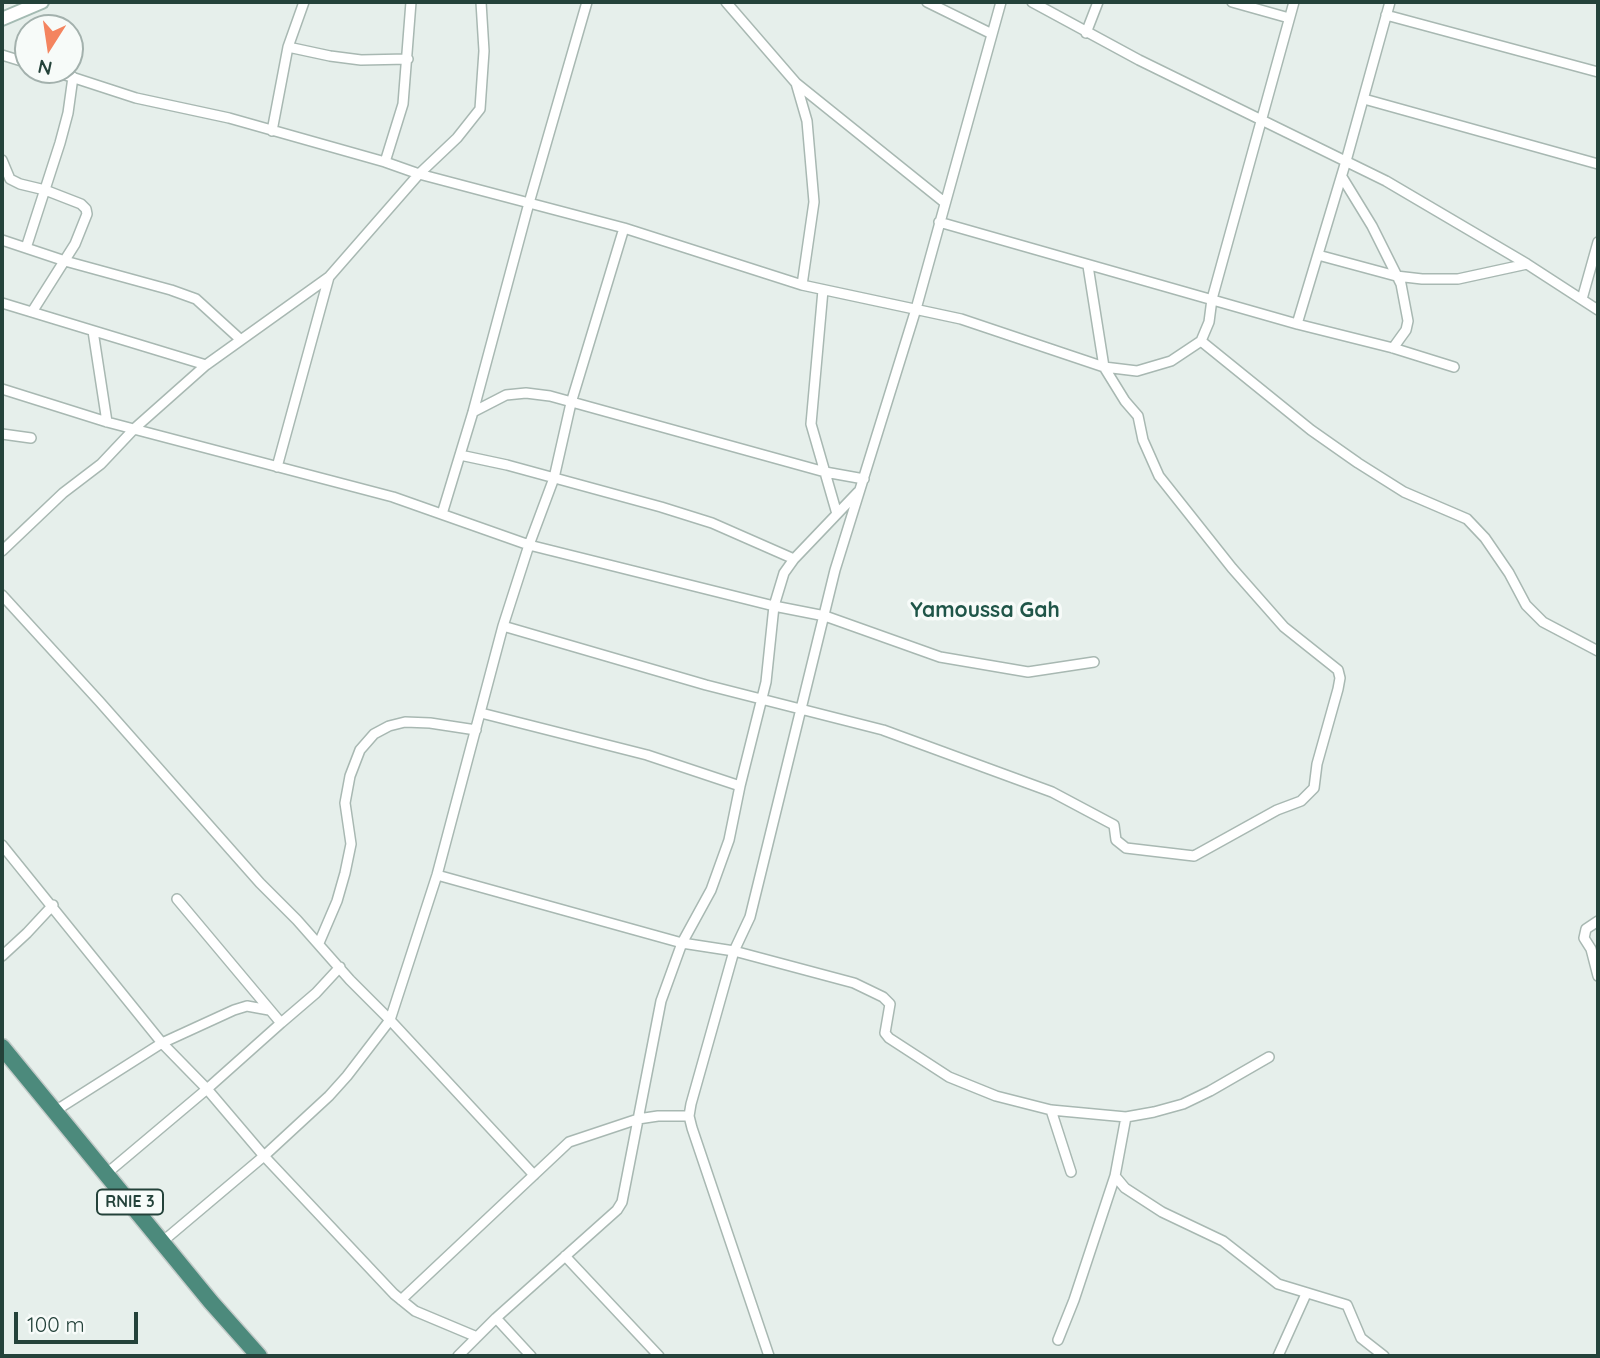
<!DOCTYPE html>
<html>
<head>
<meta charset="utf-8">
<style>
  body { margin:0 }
  #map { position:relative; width:1600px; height:1358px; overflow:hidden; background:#e6efeb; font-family:Quicksand,sans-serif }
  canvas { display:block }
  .frame { position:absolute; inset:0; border:4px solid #24423a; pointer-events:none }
  .north { position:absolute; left:14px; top:14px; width:70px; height:70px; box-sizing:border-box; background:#f7fbf9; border:2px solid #a3b1ad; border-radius:50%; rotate:192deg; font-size:19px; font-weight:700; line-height:28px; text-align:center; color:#24423a }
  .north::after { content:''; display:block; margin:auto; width:24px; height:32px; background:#f4845f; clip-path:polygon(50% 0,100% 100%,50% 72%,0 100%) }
  .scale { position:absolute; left:14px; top:1312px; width:124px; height:32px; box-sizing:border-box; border:4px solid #24423a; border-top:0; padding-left:9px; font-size:21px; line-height:24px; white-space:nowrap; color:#24423a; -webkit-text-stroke:5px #f7fbf9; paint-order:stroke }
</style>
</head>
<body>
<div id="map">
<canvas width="1600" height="1358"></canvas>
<div class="frame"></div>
<div class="north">N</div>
<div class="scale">100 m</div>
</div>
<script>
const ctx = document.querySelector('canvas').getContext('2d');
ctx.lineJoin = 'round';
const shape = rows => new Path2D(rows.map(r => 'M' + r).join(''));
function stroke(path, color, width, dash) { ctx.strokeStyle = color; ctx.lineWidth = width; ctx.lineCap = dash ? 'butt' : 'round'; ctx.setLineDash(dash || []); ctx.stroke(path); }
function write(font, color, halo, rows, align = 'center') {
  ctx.font = font + ' Quicksand,sans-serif'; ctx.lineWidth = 7; ctx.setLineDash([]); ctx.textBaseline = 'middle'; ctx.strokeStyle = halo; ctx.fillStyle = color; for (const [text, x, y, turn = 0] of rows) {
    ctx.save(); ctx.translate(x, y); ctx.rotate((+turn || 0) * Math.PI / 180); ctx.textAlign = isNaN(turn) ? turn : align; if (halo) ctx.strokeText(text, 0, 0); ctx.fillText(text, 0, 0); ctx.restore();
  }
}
const minor = shape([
  [726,2,796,83,944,202],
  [927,2,992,34],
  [1032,2,1139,60,1386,181,1527,264,1598,310],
  [1232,2,1289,18],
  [1386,15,1598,72],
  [1086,33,1098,2],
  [288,47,330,56,361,60,408,59],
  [2,55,28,63],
  [50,70,136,98,229,118,385,162,419,174,624,228,802,285,961,319,1104,367,1137,371,1171,361,1201,341,1209,322,1212,299,1294,2],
  [796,83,807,121,814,202,802,285],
  [1364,99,1598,164],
  [272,131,288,47,304,2],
  [2,160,10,179,20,184,45,190,81,204,86,209,87,214,75,244,32,312],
  [385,162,403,104,411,2],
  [1342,177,1372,226,1401,284,1408,321,1406,330,1393,348],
  [939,222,1297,324,1393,348,1454,367],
  [2,240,65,261,171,290,196,299,241,340],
  [26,248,60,143,68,113,73,77],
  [1318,255,1396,276,1422,279,1458,279,1527,264],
  [823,290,811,424,837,514],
  [1582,299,1598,242],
  [2,303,206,365],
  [1297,324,1346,161,1390,2],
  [93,331,107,422],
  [1201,341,1311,430,1358,463,1404,492,1467,519,1485,538,1509,573,1526,605,1543,622,1598,651],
  [2,389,107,422,393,497,529,545,774,606,825,616,940,657,1028,672,1094,662],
  [473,412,506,395,526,393,550,396,825,472,864,479],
  [2,434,31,438],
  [460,455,507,465,661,507,712,523,794,559],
  [277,467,329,277],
  [442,514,473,412,529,203,587,2],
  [2,551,63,493,101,464,135,428,206,365,329,277,419,174,457,138,480,109,484,51,481,2],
  [2,595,99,701,260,883,297,920,350,980,390,1020,534,1175],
  [503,626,706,685,883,730,1052,792,1114,825,1116,840,1126,848,1194,856,1277,810,1301,801,1314,788,1317,764,1338,689,1340,678,1338,670,1284,627,1232,568,1159,476,1143,440,1138,416,1125,401,1104,367,1088,266],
  [481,713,647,755,740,786],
  [2,845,162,1043,207,1089,264,1156,394,1294,415,1311,477,1337],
  [437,875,682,943,734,951,854,983,883,997,890,1004,885,1033,889,1038,949,1077,996,1096,1051,1110,1126,1117,1154,1112,1183,1104,1210,1091,1269,1057],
  [177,899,281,1023,316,993,340,967],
  [1598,921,1586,929,1584,938,1591,949,1598,976],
  [319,943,337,901,345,873,351,844,345,803,350,776,360,750,374,734,389,726,405,722,430,723,476,730],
  [2,956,27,933,53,905],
  [1051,1110,1071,1172],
  [55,1111,162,1043,234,1010,247,1006,269,1010],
  [106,1174,207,1089,281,1023],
  [1115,1176,1125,1188,1162,1212,1223,1241,1278,1284,1347,1305,1361,1338,1384,1356],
  [162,1242,264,1156,329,1096,347,1076,390,1020,437,875,503,626,529,545,554,478,571,403,624,228],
  [565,1256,659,1356],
  [401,1300,569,1142,638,1119,658,1116,689,1116],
  [496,1318,531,1356],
  [1058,1340,1074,1300,1115,1176,1126,1117],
  [458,1356,496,1318,617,1210,622,1202,661,1001,682,943,711,890,729,840,740,786,766,682,774,606,784,573,794,559,858,492],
  [769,1356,692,1128,689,1116,691,1104,734,951,750,917,835,570,916,309,1001,2],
  [1278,1356,1306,1294]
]);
const secondary = shape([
  [2,19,42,2]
]);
const trunk = shape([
  [2,1047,211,1302,259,1356]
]);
stroke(minor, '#a8b8b2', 12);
stroke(secondary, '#a4bbb3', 16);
stroke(trunk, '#c2cac8', 19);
stroke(minor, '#fff', 9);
stroke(secondary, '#fff', 12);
stroke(trunk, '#4c8a7c', 16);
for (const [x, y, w] of [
  [130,1202,66]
]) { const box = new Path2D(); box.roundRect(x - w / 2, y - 12.5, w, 25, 5); ctx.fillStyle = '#f7fbf9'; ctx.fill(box); stroke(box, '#24423a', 2); }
write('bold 16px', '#24423a', null, [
  ["RNIE 3",130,1202]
]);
write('bold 21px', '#1f5548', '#f7fbf9', [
  ["Yamoussa Gah",985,611]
]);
</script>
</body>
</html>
